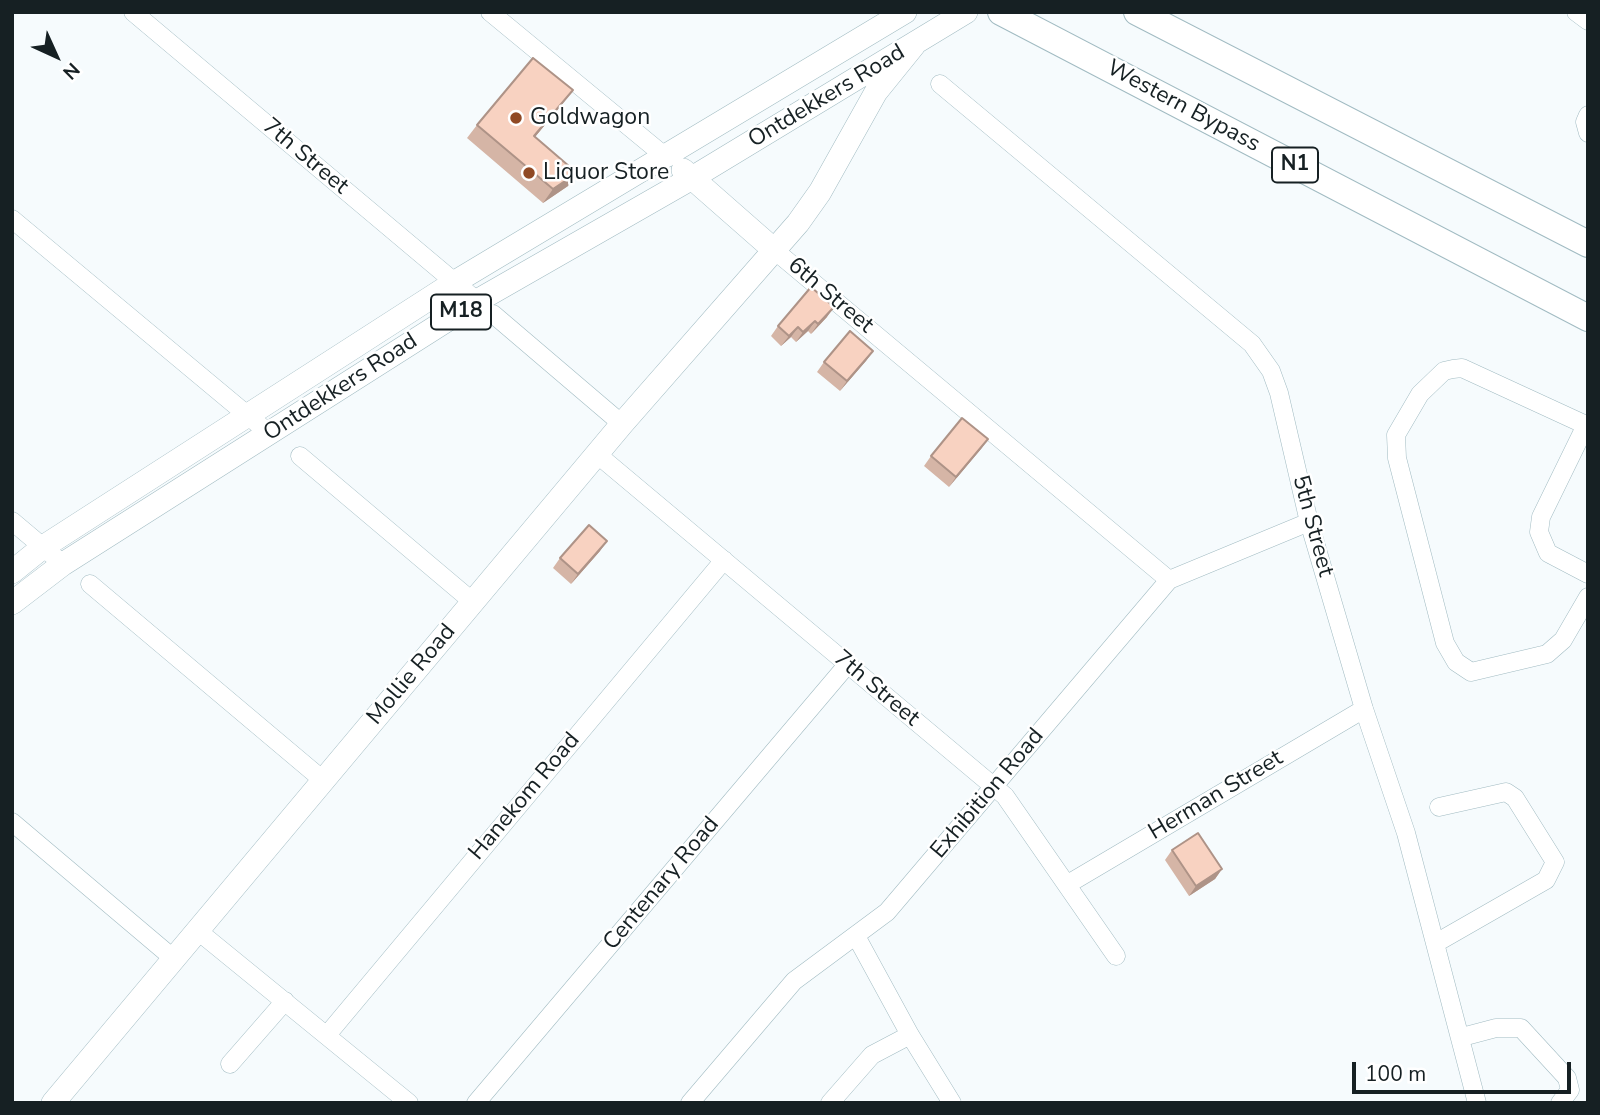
<!DOCTYPE html>
<html>
<head>
<meta charset="utf-8">
<style>
  body { margin:0 }
  #map { position:relative; width:1600px; height:1115px; overflow:hidden; background:#f6fbfd; font-family:"Nunito Sans",sans-serif }
  canvas { display:block }
  .frame { position:absolute; inset:0; border:14px solid #162023; pointer-events:none }
  .north { position:absolute; left:21px; top:21px; width:70px; height:70px; -webkit-text-stroke:5px #fff; paint-order:stroke; rotate:135deg; font-size:19px; font-weight:700; line-height:28px; text-align:center; color:#162023 }
  .north::after { content:''; display:block; margin:auto; width:24px; height:32px; background:#162023; clip-path:polygon(50% 0,100% 100%,50% 72%,0 100%) }
  .scale { position:absolute; left:1352px; top:1062px; width:219px; height:32px; box-sizing:border-box; border:4px solid #162023; border-top:0; padding-left:9px; font-size:21px; line-height:24px; white-space:nowrap; color:#162023; -webkit-text-stroke:5px #fff; paint-order:stroke }
</style>
</head>
<body>
<div id="map">
<canvas width="1600" height="1115"></canvas>
<div class="frame"></div>
<div class="north">N</div>
<div class="scale">100 m</div>
</div>
<script>
const ctx = document.querySelector('canvas').getContext('2d');
ctx.lineJoin = 'round';
const shape = rows => new Path2D(rows.map(r => 'M' + r).join(''));
function stroke(path, color, width, dash) { ctx.strokeStyle = color; ctx.lineWidth = width; ctx.lineCap = dash ? 'butt' : 'round'; ctx.setLineDash(dash || []); ctx.stroke(path); }
function paint(path, color) { ctx.fillStyle = color; ctx.fill(path, 'evenodd'); }
function write(font, color, halo, rows, align = 'center') {
  ctx.font = font + ' "Nunito Sans",sans-serif'; ctx.lineWidth = 5; ctx.setLineDash([]); ctx.textBaseline = 'middle'; ctx.strokeStyle = halo; ctx.fillStyle = color; for (const [text, x, y, turn = 0] of rows) {
    ctx.save(); ctx.translate(x, y); ctx.rotate((+turn || 0) * Math.PI / 180); ctx.textAlign = isNaN(turn) ? turn : align; if (halo) ctx.strokeText(text, 0, 0); ctx.fillText(text, 0, 0); ctx.restore();
  }
}
const minor = shape([
  [133,12,477,301],
  [490,12,667,158],
  [1576,12,1588,21],
  [940,84,1252,344,1271,371,1279,393,1309,522,1364,709,1406,833,1477,1103],
  [1588,115,1585,122,1588,133],
  [12,219,270,434],
  [773,249,1169,580],
  [493,314,622,424],
  [1586,425,1541,517,1539,532,1548,553,1588,574],
  [1588,426,1462,368,1453,369,1444,371,1420,394,1396,435,1397,458,1445,643,1456,662,1471,672,1547,654,1563,640,1588,597],
  [598,455,1005,796,1116,956],
  [300,456,473,602],
  [12,521,63,564],
  [90,584,324,781],
  [12,822,174,959],
  [1068,884,1364,709],
  [198,931,409,1103],
  [856,936,910,1035,952,1103],
  [1436,943,1546,880,1555,862,1515,798,1506,792,1439,807],
  [327,1035,724,560],
  [1462,1037,1496,1028,1521,1028,1567,1078,1570,1090,1560,1103],
  [230,1064,285,1001],
  [476,1103,847,665],
  [690,1103,794,981,887,912,1169,580,1309,522],
  [830,1103,872,1055,910,1035]
]);
const major = shape([
  [683,170,773,249],
  [12,572,43,547,455,282,905,12],
  [12,603,63,564,477,301,692,178,966,12],
  [53,1103,622,424,798,223,820,192,876,92,914,45]
]);
const highway = shape([
  [1001,12,1588,318],
  [1137,12,1588,244]
]);
stroke(minor, '#a1bbc2', 19);
stroke(major, '#a1bbc2', 24);
stroke(highway, '#a1bbc2', 28);
stroke(minor, '#fff', 18);
stroke(major, '#fff', 23);
stroke(highway, '#fff', 26);
paint(shape([
  [563,103,535,137,568,186,543,203,467,138,477,125],
  [827,317,811,334,808,331,796,342,791,337,781,346,771,336,778,326],
  [873,351,840,391,817,372,824,362],
  [988,439,949,487,924,466,931,456],
  [600,551,571,584,553,568,560,558],
  [1172,850,1222,869,1215,879,1189,896,1165,860]
]), '#d5b5a6');
paint(shape([
  [573,90,563,103,525,149,534,136],
  [577,173,568,186,543,203,553,189],
  [834,307,827,317,811,334,818,324],
  [815,321,808,331,796,342,803,332],
  [798,327,791,337,781,346,789,336],
  [873,351,866,361,840,391,847,381],
  [988,439,981,449,949,487,956,477],
  [607,541,600,551,571,584,578,574],
  [1222,869,1215,879,1189,896,1196,886]
]), '#ae9387');
const building = shape([
  [533,58,573,90,534,136,577,173,553,189,477,125,533,58],
  [811,287,834,307,818,324,815,321,803,332,798,327,789,336,778,326,811,287],
  [850,331,873,351,847,381,824,362,850,331],
  [962,418,988,439,956,477,931,456,962,418],
  [589,525,607,541,578,574,560,558,589,525],
  [1198,833,1222,869,1196,886,1172,850,1198,833]
]);
paint(building, '#f8d2c1');
stroke(building, '#ae9387', 2);
for (const [x, y, r, color] of [
  [516,118,7,"#904924"],
  [529,173,7,"#904924"]
]) { const dot = new Path2D(); dot.arc(x, y, r, 0, 2 * Math.PI); ctx.fillStyle = color; ctx.fill(dot); stroke(dot, '#fff', 2.5); }
for (const [x, y, w] of [
  [1295,165,46],
  [461,312,60]
]) { const box = new Path2D(); box.roundRect(x - w / 2, y - 17.5, w, 35, 5); ctx.fillStyle = '#fff'; ctx.fill(box); stroke(box, '#162023', 2); }
write('bold 21px', '#162023', null, [
  ["N1",1295,165],
  ["M18",461,312]
]);
write('23px', '#162023', '#fff', [
  ["Ontdekkers Road",827,97,-31],
  ["Western Bypass",1183,107,28],
  ["7th Street",305,157,40],
  ["6th Street",830,296,40],
  ["Ontdekkers Road",341,388,-33],
  ["5th Street",1312,526,75],
  ["Mollie Road",412,675,-50],
  ["7th Street",876,689,40],
  ["Exhibition Road",988,794,-50],
  ["Herman Street",1216,796,-31],
  ["Hanekom Road",525,797,-50],
  ["Centenary Road",662,884,-50]
]);
write('23px', '#162023', '#fff', [
  ["Goldwagon",530,118],
  ["Liquor Store",543,173]
], 'left');
</script>
</body>
</html>
